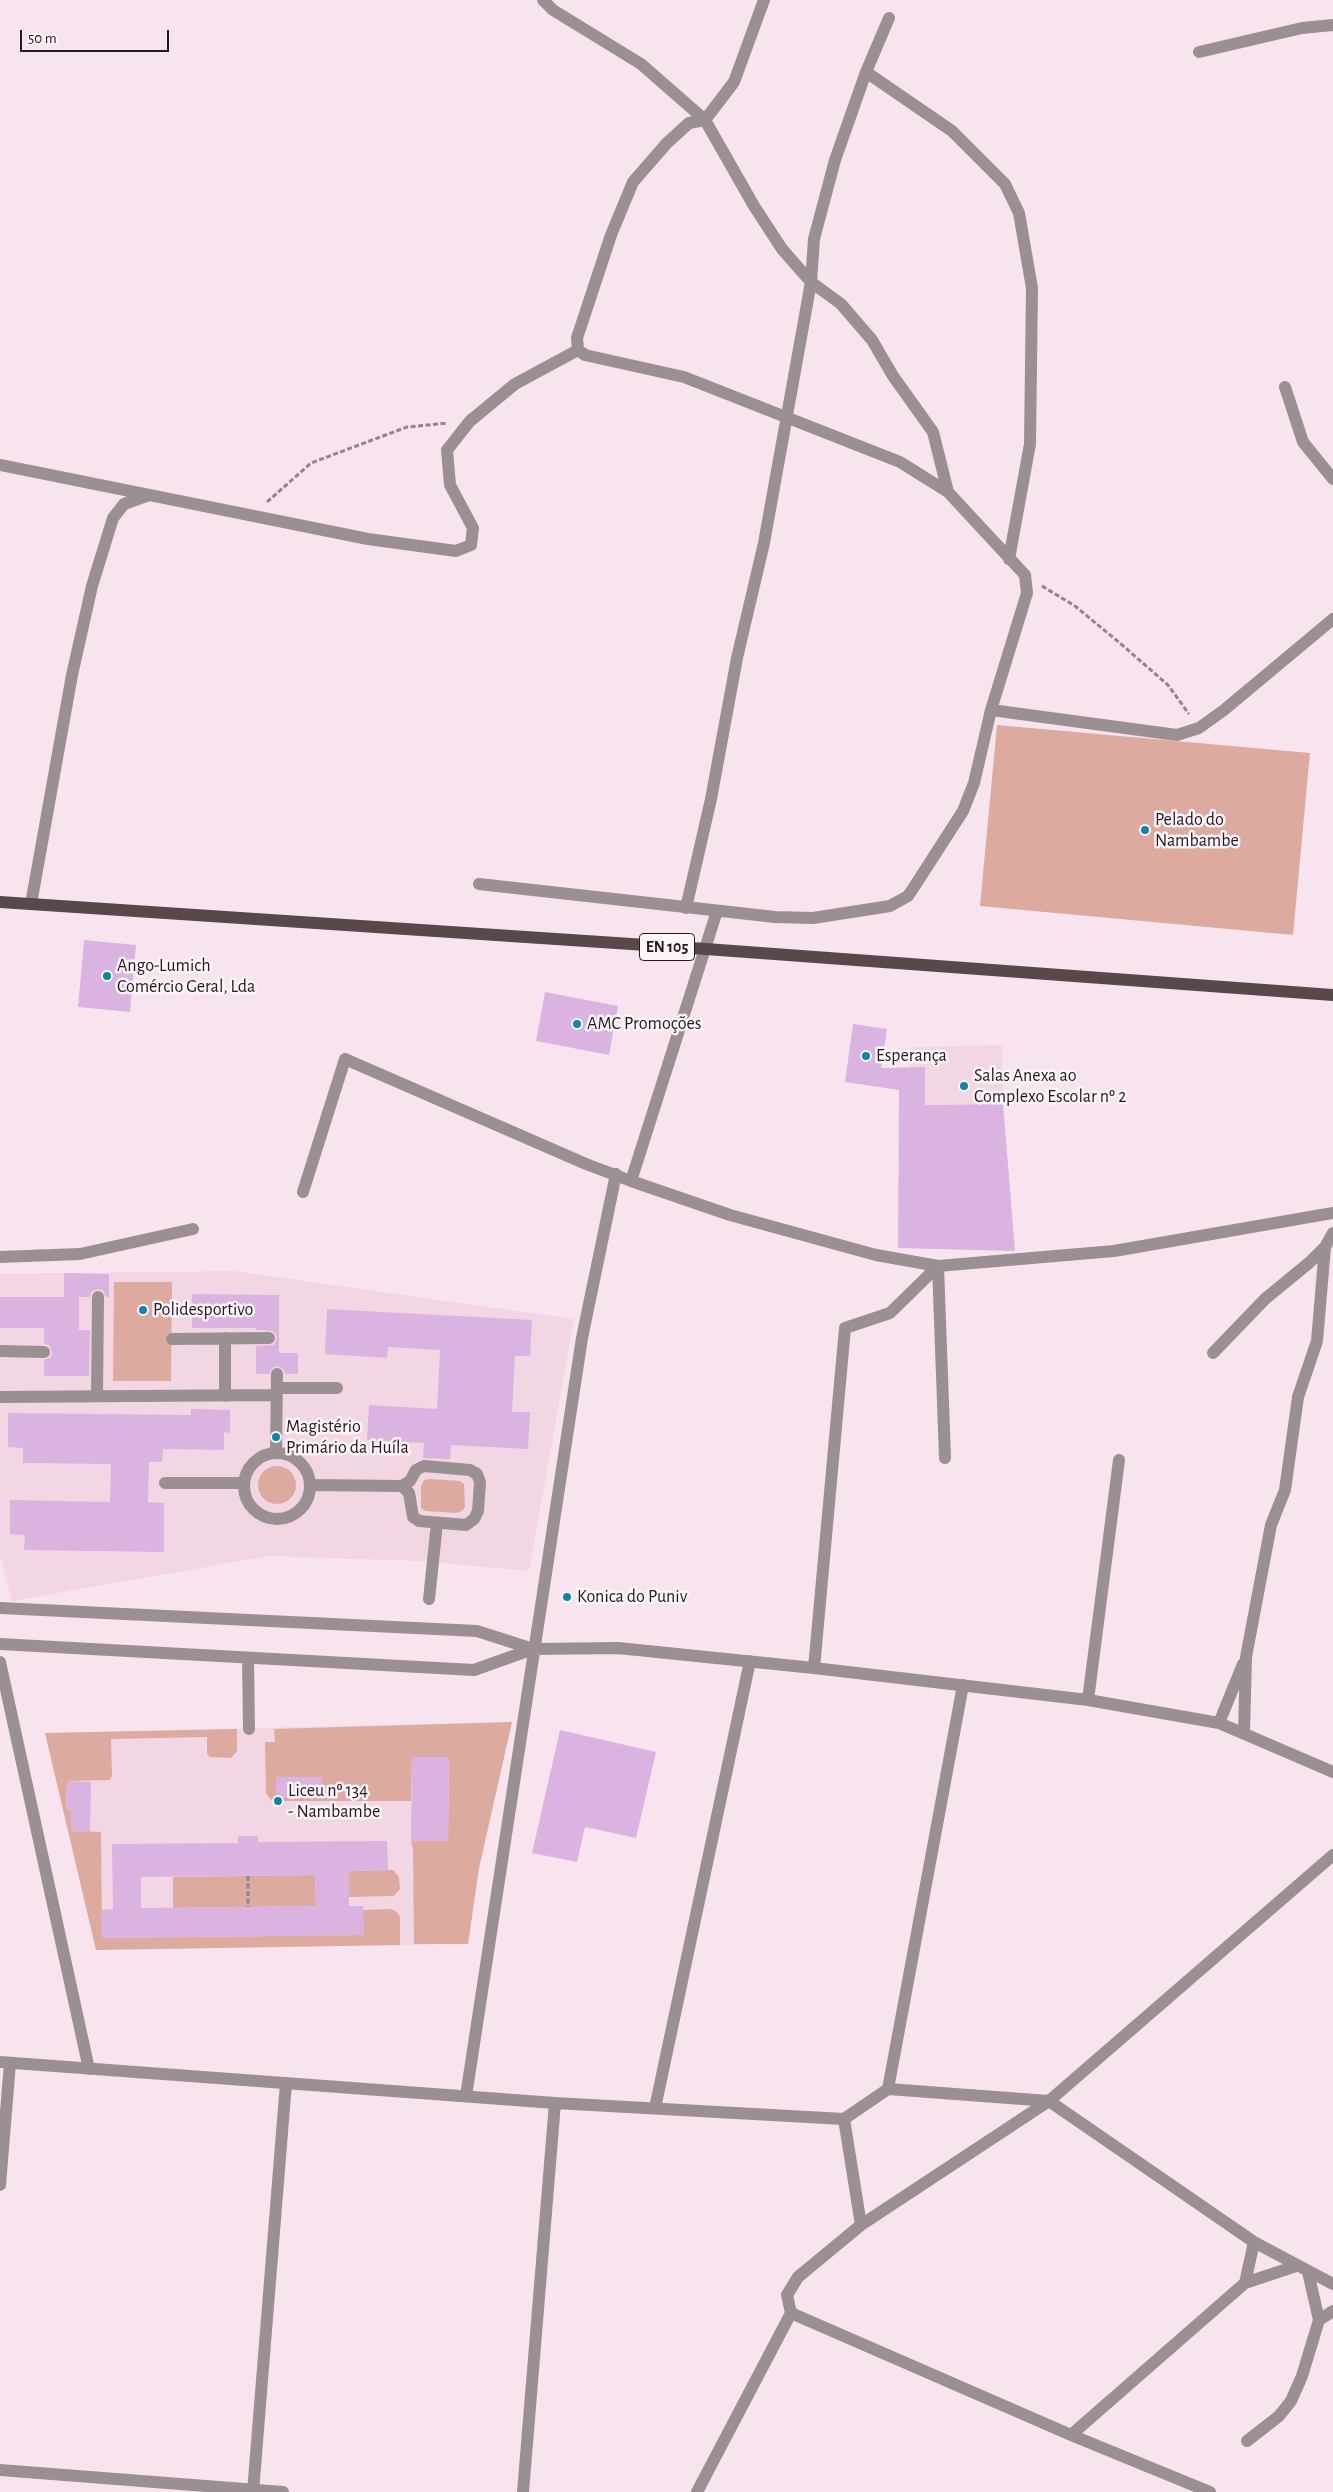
<!DOCTYPE html>
<html>
<head>
<meta charset="utf-8">
<style>
  body { margin:0 }
  #map { position:relative; width:1333px; height:2492px; overflow:hidden; background:#f8e4ee; font-family:"Alegreya Sans",sans-serif }
  canvas { display:block }
  .scale { position:absolute; left:20px; top:30px; width:149px; height:22px; box-sizing:border-box; border:2px solid #211a1e; border-top:0; padding-left:6px; font-size:15px; line-height:18px; white-space:nowrap; color:#211a1e; -webkit-text-stroke:4px #fdf5f9; paint-order:stroke }
</style>
</head>
<body>
<div id="map">
<canvas width="1333" height="2492"></canvas>
<div class="scale">50 m</div>
</div>
<script>
const ctx = document.querySelector('canvas').getContext('2d');
ctx.lineJoin = 'round';
function paint(path, color) { ctx.fillStyle = color; ctx.fill(path, 'evenodd'); }
const shape = rows => new Path2D(rows.map(r => 'M' + r).join(''));
function stroke(path, color, width, dash) { ctx.strokeStyle = color; ctx.lineWidth = width; ctx.lineCap = dash ? 'butt' : 'round'; ctx.setLineDash(dash || []); ctx.stroke(path); }
function write(font, color, halo, rows, align = 'center') {
  ctx.font = font + ' "Alegreya Sans",sans-serif'; ctx.lineWidth = 5; ctx.setLineDash([]); ctx.textBaseline = 'middle'; ctx.strokeStyle = halo; ctx.fillStyle = color; for (const [text, x, y, turn = 0] of rows) {
    ctx.save(); ctx.translate(x, y); ctx.rotate((+turn || 0) * Math.PI / 180); ctx.textAlign = isNaN(turn) ? turn : align; if (halo) ctx.strokeText(text, 0, 0); ctx.fillText(text, 0, 0); ctx.restore();
  }
}
paint(shape([
  [1002,1045,1003,1104,925,1105,925,1068,910,1068,910,1047],
  [234,1271,574,1319,529,1571,420,1561,269,1556,12,1601,0,1555,0,1274],
  [512,1722,479,1868,468,1944,96,1950,45,1733]
]), '#f2d6e4');
paint(shape([
  [997,725,1310,753,1293,935,980,906],
  [114,1282,172,1282,171,1381,113,1381],
  '258 1485a19 19 0 1 1 38 0a19 19 0 1 1-38 0Z',
  [430,1479,460,1481,464,1484,465,1507,462,1511,456,1513,426,1511,421,1508,421,1486,424,1480],
  [512,1722,479,1868,468,1944,414,1944,413,1850,411,1841,448,1841,449,1757,412,1757,411,1801,272,1801,266,1793,265,1742,275,1742,274,1729],
  [237,1729,237,1751,231,1758,210,1757,207,1754,207,1737,111,1739,112,1776,110,1780,67,1781,66,1809,71,1810,71,1831,101,1832,102,1938,363,1935,363,1910,390,1909,397,1912,400,1917,400,1945,96,1950,45,1733],
  [393,1870,399,1877,400,1889,394,1896,349,1897,349,1871],
  [315,1875,316,1906,173,1908,173,1877]
]), '#ddaa9f');
paint(shape([
  [84,940,136,945,130,1012,78,1007],
  [545,992,618,1006,609,1055,536,1041],
  [853,1024,887,1029,881,1068,925,1067,925,1105,1003,1104,1015,1251,898,1248,899,1090,845,1082],
  [64,1273,109,1274,109,1297,106,1297,103,1290,98,1289,91,1292,90,1297,79,1297,79,1330,90,1330,89,1376,44,1376,44,1360,51,1357,52,1352,49,1345,44,1344,44,1328,0,1328,0,1297,64,1297],
  [192,1294,279,1295,279,1353,298,1353,298,1374,285,1374,284,1370,278,1366,273,1367,269,1374,256,1374,256,1346,274,1345,277,1337,273,1331,256,1330,256,1328,192,1328],
  [327,1309,532,1320,530,1356,515,1356,512,1412,530,1412,528,1449,451,1445,450,1459,423,1458,424,1443,367,1440,369,1405,437,1409,440,1350,388,1347,387,1358,325,1354],
  [191,1409,230,1410,230,1433,224,1432,224,1450,163,1449,162,1462,149,1462,148,1502,164,1503,164,1552,24,1550,25,1535,10,1534,10,1500,110,1502,111,1464,23,1463,23,1448,8,1447,8,1413,191,1415],
  [560,1730,656,1752,636,1838,585,1827,577,1862,532,1853],
  [412,1757,449,1757,448,1841,411,1841],
  [276,1777,322,1777,322,1798,276,1798],
  [67,1781,91,1782,90,1832,71,1831,71,1810,66,1809],
  [238,1836,258,1836,258,1842,387,1841,388,1870,349,1871,349,1906,363,1906,364,1935,102,1938,101,1910,113,1909,112,1844,238,1843],
  [315,1875,316,1906,141,1908,141,1877]
]), '#dbb3e1');
stroke(shape([
  [267,502,311,463,407,427,447,423],
  [1042,586,1075,606,1121,644,1168,685,1189,714],
  [248,1876,248,1907]
]), '#92848b', 3, [5, 2.5]);
stroke(shape([
  [543,0,553,10,641,64,705,120,754,206,782,249,811,282,841,304,872,340,893,376,933,432,948,492],
  [1199,52,1302,28,1333,25],
  [866,72,952,131,1005,184,1019,213,1032,288,1030,444,1009,559],
  [1285,387,1303,442,1333,479],
  [0,465,368,539,456,551,471,545,473,528,450,485,447,450,470,421,515,384,578,350],
  [991,710,1177,735,1199,728,1224,710,1333,619],
  [479,884,775,917,813,918,890,906,908,896,916,884,963,811,974,783,991,710,1027,593,1025,575,948,492,900,462,684,377,585,355,578,350,577,338,611,235,633,182,667,143,689,123,705,120,734,82,764,0],
  [31,904,72,675,92,586,113,518,124,504,149,495],
  [686,908,711,799,737,658,764,543,811,282,814,239,835,160,866,72,889,18],
  [631,1181,717,911],
  [303,1192,345,1059,586,1164,631,1181,730,1215,876,1255,938,1266,1114,1251,1333,1213],
  [0,1257,80,1254,193,1229],
  [938,1266,945,1458],
  [172,1339,269,1338],
  [0,1351,44,1352],
  [1213,1353,1265,1299,1310,1262,1325,1247,1333,1233],
  [277,1388,337,1388],
  [97,1396,98,1297],
  [225,1396,225,1338],
  [0,1397,276,1395],
  [276,1452,277,1374],
  '244 1486a33 33 0 1 1 66 0a33 33 0 1 1-66 0Z',
  [165,1483,243,1483],
  [310,1485,402,1486,410,1481,416,1470,424,1466,470,1470,477,1474,480,1482,478,1511,474,1519,466,1525,419,1521,413,1517,409,1493,402,1486],
  [429,1599,437,1523],
  [0,1608,477,1631,533,1649,618,1648,814,1668,1088,1700,1219,1723,1333,1772],
  [0,1644,474,1670,533,1649],
  [248,1659,249,1729],
  [0,1662,89,2069],
  [814,1668,845,1328,890,1313,938,1266],
  [1088,1700,1119,1460],
  [1219,1723,1243,1664],
  [1244,1733,1246,1657,1271,1525,1285,1490,1298,1397,1317,1341,1325,1247],
  [0,2062,555,2103,844,2119],
  [888,2089,963,1685],
  [466,2096,582,1338,616,1174],
  [655,2108,750,1661],
  [0,2185,10,2063],
  [861,2225,844,2119,888,2089,1049,2101,1254,2242,1333,2284],
  [1245,2283,1254,2242],
  [1319,2320,1333,2311],
  [1071,2435,1245,2283,1296,2266],
  [1247,2441,1279,2416,1291,2401,1302,2376,1319,2320,1308,2272],
  [0,2470,283,2492],
  [253,2492,286,2083],
  [523,2492,555,2103],
  [697,2492,791,2313],
  [1210,2492,1071,2435,791,2313,787,2295,798,2277,861,2225,1049,2101,1333,1855]
]), '#9a9091', 12);
stroke(shape([
  [0,902,706,949,1333,995]
]), '#58484a', 12);
for (const [x, y, r, color] of [
  [1145,830,5,"#0b85a9"],
  [107,976,5,"#0b85a9"],
  [577,1024,5,"#0b85a9"],
  [866,1056,5,"#0b85a9"],
  [964,1086,5,"#0b85a9"],
  [143,1310,5,"#0b85a9"],
  [276,1437,5,"#0b85a9"],
  [567,1597,5,"#0b85a9"],
  [278,1801,5,"#0b85a9"]
]) { const dot = new Path2D(); dot.arc(x, y, r, 0, 2 * Math.PI); ctx.fillStyle = color; ctx.fill(dot); stroke(dot, '#fdf5f9', 2); }
for (const [x, y, w] of [
  [667,947,55]
]) { const box = new Path2D(); box.roundRect(x - w / 2, y - 13.5, w, 27, 4); ctx.fillStyle = '#fdf5f9'; ctx.fill(box); stroke(box, '#211a1e', 1); }
write('bold 16px', '#211a1e', null, [
  ["EN 105",667,947]
]);
write('18px', '#211a1e', '#fdf5f9', [
  ["Pelado do",1155,820],
  ["Nambambe",1155,841],
  ["Ango-Lumich",117,966],
  ["Comércio Geral, Lda",117,987],
  ["AMC Promoções",587,1024],
  ["Esperança",876,1056],
  ["Salas Anexa ao",974,1076],
  ["Complexo Escolar nº 2",974,1097],
  ["Polidesportivo",153,1310],
  ["Magistério",286,1427],
  ["Primário da Huíla",286,1448],
  ["Konica do Puniv",577,1597],
  ["Liceu nº 134",288,1791],
  ["- Nambambe",288,1812]
], 'left');
</script>
</body>
</html>
